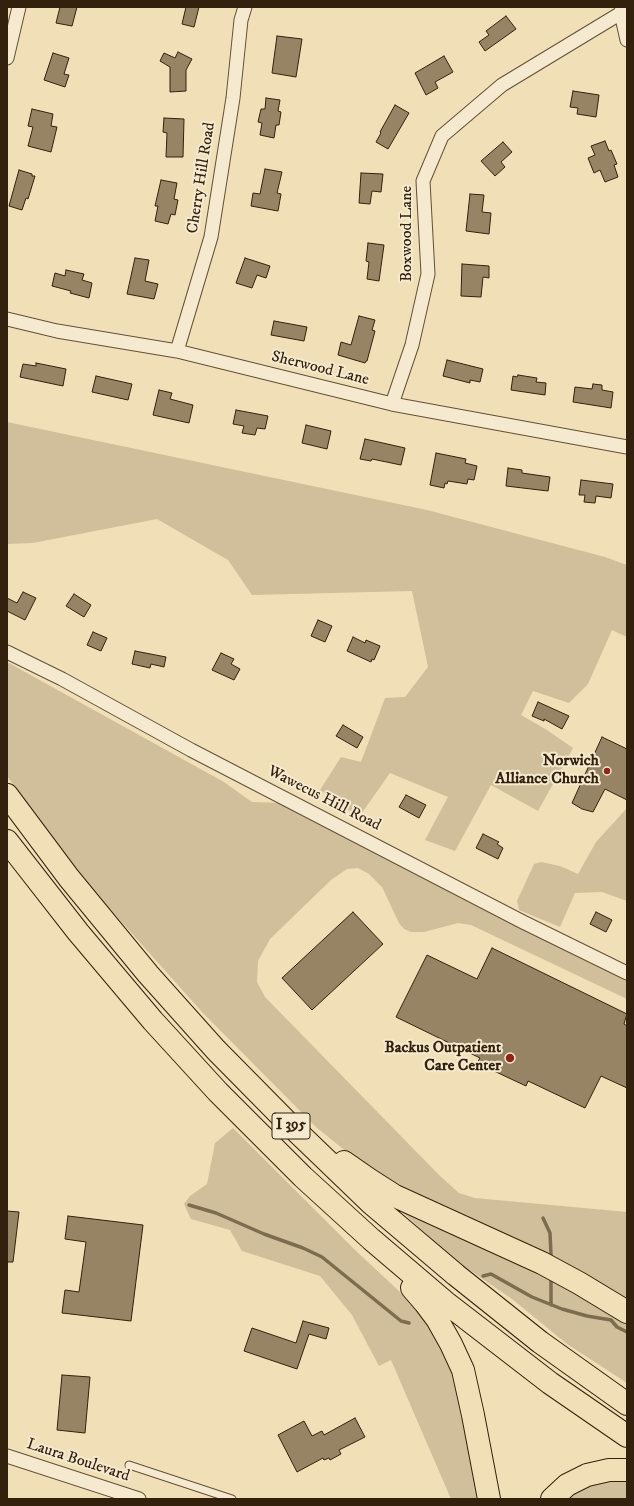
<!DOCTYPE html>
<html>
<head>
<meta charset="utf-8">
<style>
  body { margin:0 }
  #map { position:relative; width:634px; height:1506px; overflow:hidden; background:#f0dfb7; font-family:"IM FELL DW Pica",serif }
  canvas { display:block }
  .frame { position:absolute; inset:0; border:8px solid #34210d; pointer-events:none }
</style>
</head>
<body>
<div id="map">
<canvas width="634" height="1506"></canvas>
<div class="frame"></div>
</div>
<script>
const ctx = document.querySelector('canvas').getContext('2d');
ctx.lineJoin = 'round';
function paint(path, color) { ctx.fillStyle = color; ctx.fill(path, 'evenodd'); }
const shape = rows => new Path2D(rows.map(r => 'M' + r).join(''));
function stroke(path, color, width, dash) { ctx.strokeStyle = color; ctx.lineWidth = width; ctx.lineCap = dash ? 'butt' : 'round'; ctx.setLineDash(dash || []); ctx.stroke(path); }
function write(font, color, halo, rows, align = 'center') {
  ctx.font = font + ' "IM FELL DW Pica",serif'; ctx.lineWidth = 4; ctx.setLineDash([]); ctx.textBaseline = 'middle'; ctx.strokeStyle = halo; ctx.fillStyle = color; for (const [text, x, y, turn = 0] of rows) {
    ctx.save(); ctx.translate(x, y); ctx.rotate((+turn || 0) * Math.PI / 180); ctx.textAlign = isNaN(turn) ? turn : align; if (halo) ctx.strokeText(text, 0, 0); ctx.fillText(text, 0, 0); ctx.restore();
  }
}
paint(shape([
  [7,422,427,510,605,557,627,565,627,637,612,630,588,684,569,703,533,691,521,715,547,730,573,748,538,811,491,785,455,851,425,840,448,797,390,773,359,817,320,790,341,757,361,762,385,698,405,697,428,667,412,591,252,595,228,560,157,519,33,543,7,544],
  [7,662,224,782,252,802,284,803,627,974,627,999,471,925,458,923,424,932,411,932,404,929,399,923,382,887,369,874,358,868,347,869,331,880,270,939,258,961,257,982,265,997,439,1175,459,1193,475,1198,627,1212,627,1302,563,1263,522,1242,427,1201,353,1157,316,1127,202,1012,85,881,7,776],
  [627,808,627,901,602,892,575,893,560,927,519,910,517,901,534,864,541,862,560,866,578,874,596,842],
  [233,1128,355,1250,430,1320,449,1356,469,1441,477,1499,451,1499,391,1360,379,1366,352,1315,320,1276,242,1251,230,1230,191,1219,184,1204,190,1196,207,1184,215,1143],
  [390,1201,465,1235,627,1320,627,1383,567,1344,512,1299,455,1260],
  [627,1478,627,1499,562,1499,585,1483]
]), '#d0bf9a');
stroke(shape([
  [189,1205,216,1213,264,1234,303,1248,322,1257,401,1321,409,1323],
  [543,1218,550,1233,551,1255],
  [483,1276,491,1274,532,1297,562,1309,587,1316,611,1320,617,1327,627,1332],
  [551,1280,551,1305]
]), '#7e6c50', 3.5);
const building = shape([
  [60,7,77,7,72,26,56,23,60,7],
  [186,7,199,7,194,27,182,24,186,7],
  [506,16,516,29,485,51,479,42,489,35,486,31,506,16],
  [277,36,302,39,296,77,272,73,277,36],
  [178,52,192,59,186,70,186,91,170,92,170,67,160,61,164,53,175,58,178,52],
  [53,53,69,58,64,74,69,75,65,87,44,80,53,53],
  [444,56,453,72,435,82,438,88,426,95,415,73,444,56],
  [573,91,599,95,596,117,577,114,578,108,570,107,573,91],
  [266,98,280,100,278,111,281,112,279,125,276,125,274,138,260,135,262,123,258,122,261,109,265,109,266,98],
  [395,105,409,113,388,149,376,142,381,133,380,132,395,105],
  [32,109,53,114,51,126,57,127,51,152,28,146,33,127,28,126,32,109],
  [164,118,184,119,183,157,166,157,167,133,163,132,164,118],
  [605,141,609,151,611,150,617,164,614,165,618,177,605,182,600,170,594,173,588,158,595,155,591,146,605,141],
  [503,142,512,152,501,162,505,167,495,176,481,161,503,142],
  [265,169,282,172,277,193,281,194,278,211,251,206,253,193,260,194,265,169],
  [19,170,32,174,32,176,35,176,28,199,26,198,22,210,9,206,19,170],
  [361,173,383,174,381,192,372,191,370,204,359,203,361,173],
  [161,180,177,183,174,199,178,200,175,215,171,214,168,224,155,221,158,206,155,206,161,180],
  [470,194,484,195,482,212,491,213,489,234,466,231,470,194],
  [368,243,384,245,379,281,367,279,369,262,366,261,368,243],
  [135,258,149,260,145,281,158,284,154,299,127,294,135,258],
  [245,258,270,266,266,278,257,275,252,288,236,283,245,258],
  [462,264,489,266,489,278,483,277,481,297,461,296,462,264],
  [66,270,84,274,82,280,92,283,89,298,70,293,71,291,52,286,55,273,65,276,66,270],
  [359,316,375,320,372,330,375,331,367,361,366,361,365,363,338,355,341,342,351,345,359,316],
  [274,321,307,327,304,341,271,335,274,321],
  [447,360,483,369,480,382,470,380,470,383,443,376,447,360],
  [36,363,66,369,63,386,20,377,23,364,36,366,36,363],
  [518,375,537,378,536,382,546,383,545,395,511,390,513,376,517,377,518,375],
  [96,376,132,384,128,400,92,392,96,376],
  [593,384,602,385,602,390,613,392,611,408,573,402,575,387,592,389,593,384],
  [159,390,172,393,170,399,193,405,189,423,153,415,159,390],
  [236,410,268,416,265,429,257,428,255,435,242,433,244,426,233,424,236,410],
  [306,425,331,431,327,449,302,443,306,425],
  [365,439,405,448,401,465,372,459,371,461,360,459,365,439],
  [436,453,466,459,465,463,477,466,474,480,468,479,467,484,448,481,447,484,445,483,444,488,430,485,436,453],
  [508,468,522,470,522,473,550,477,548,491,506,486,508,468],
  [581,480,613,484,611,498,596,496,595,503,584,502,585,495,579,495,581,480],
  [23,592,36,598,25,620,7,611,7,598,17,603,23,592],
  [74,594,91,605,84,617,66,606,74,594],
  [318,620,332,626,325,642,311,636,318,620],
  [93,632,107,638,101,651,87,645,93,632],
  [353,637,365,643,366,640,380,646,374,660,372,659,371,662,347,651,353,637],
  [135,651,166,657,164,667,151,664,150,668,132,664,135,651],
  [221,653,234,659,231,664,240,669,234,680,212,670,221,653],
  [538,702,569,716,562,729,544,719,544,721,532,716,538,702],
  [343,725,363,737,357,748,336,736,343,725],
  [602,737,627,749,627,800,605,789,593,812,582,809,572,803,602,737],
  [406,795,426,805,419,818,399,807,406,795],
  [483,834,499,842,497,844,503,848,498,859,476,848,483,834],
  [353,912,383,944,312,1010,282,978,353,912],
  [596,912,612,920,606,932,590,924,596,912],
  [492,948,627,1014,624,1024,627,1026,627,1088,601,1076,585,1108,528,1081,526,1086,477,1063,480,1058,396,1017,427,955,477,979,492,948],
  [7,1211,19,1212,13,1262,7,1262,7,1211],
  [68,1216,143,1225,131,1321,62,1313,65,1290,79,1292,86,1242,65,1239,68,1216],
  [303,1321,329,1328,326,1339,309,1334,297,1369,244,1351,252,1328,296,1343,303,1321],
  [62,1375,90,1377,85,1433,57,1430,62,1375],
  [355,1418,365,1437,339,1450,341,1454,330,1460,329,1458,324,1460,323,1458,297,1472,278,1435,304,1421,312,1436,322,1431,324,1435,355,1418]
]);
paint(building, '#968465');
stroke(building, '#34210d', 1);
const lane = shape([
  [129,1465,232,1499]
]);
const street = shape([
  [622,7,621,13,627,40],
  [7,58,19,7],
  [7,319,57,331,177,351,392,404,627,447],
  [177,351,211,237,233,98,241,20,245,7],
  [392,404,412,345,428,274,423,181,442,136,502,85,621,13],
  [7,652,62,679,191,750,523,922,627,973],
  [7,1456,139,1499]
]);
const highway = shape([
  [7,795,69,878,148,974,216,1050,292,1127,371,1203,456,1275,540,1342,627,1404],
  [7,841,78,932,153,1021,218,1092,303,1177,371,1239,445,1302,550,1383,627,1436],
  [344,1162,370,1180,395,1196,542,1263,579,1283,627,1312],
  [412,1288,425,1303,437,1319,451,1344,463,1370,473,1415,489,1499],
  [552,1499,567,1485,587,1475,609,1470,627,1470]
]);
stroke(lane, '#635038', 9);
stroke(street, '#635038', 15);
stroke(highway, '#34210d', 24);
stroke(lane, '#f5ead0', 7);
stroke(street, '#f5ead0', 13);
stroke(highway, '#f0dfb7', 22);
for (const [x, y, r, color] of [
  [607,771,4,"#8f2418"],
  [510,1058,5,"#8f2418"]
]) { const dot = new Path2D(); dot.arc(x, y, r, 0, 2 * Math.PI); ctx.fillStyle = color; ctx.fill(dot); stroke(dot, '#f5ead0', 1.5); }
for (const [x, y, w] of [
  [291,1126,38]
]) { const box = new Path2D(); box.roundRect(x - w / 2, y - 13, w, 26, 3); ctx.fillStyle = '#f5ead0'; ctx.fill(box); stroke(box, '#34210d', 1); }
write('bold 15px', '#34210d', null, [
  ["I 395",291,1126]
]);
write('16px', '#34210d', '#f5ead0', [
  ["Cherry Hill Road",202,178,-81],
  ["Boxwood Lane",408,234,-90],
  ["Sherwood Lane",320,369,14],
  ["Wawecus Hill Road",324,799,27],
  ["Laura Boulevard",78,1461,18]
]);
write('bold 16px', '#34210d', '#f5ead0', [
  ["Norwich",599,762],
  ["Alliance Church",599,780],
  ["Backus Outpatient",501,1049],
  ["Care Center",501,1067]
], 'right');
</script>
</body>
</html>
